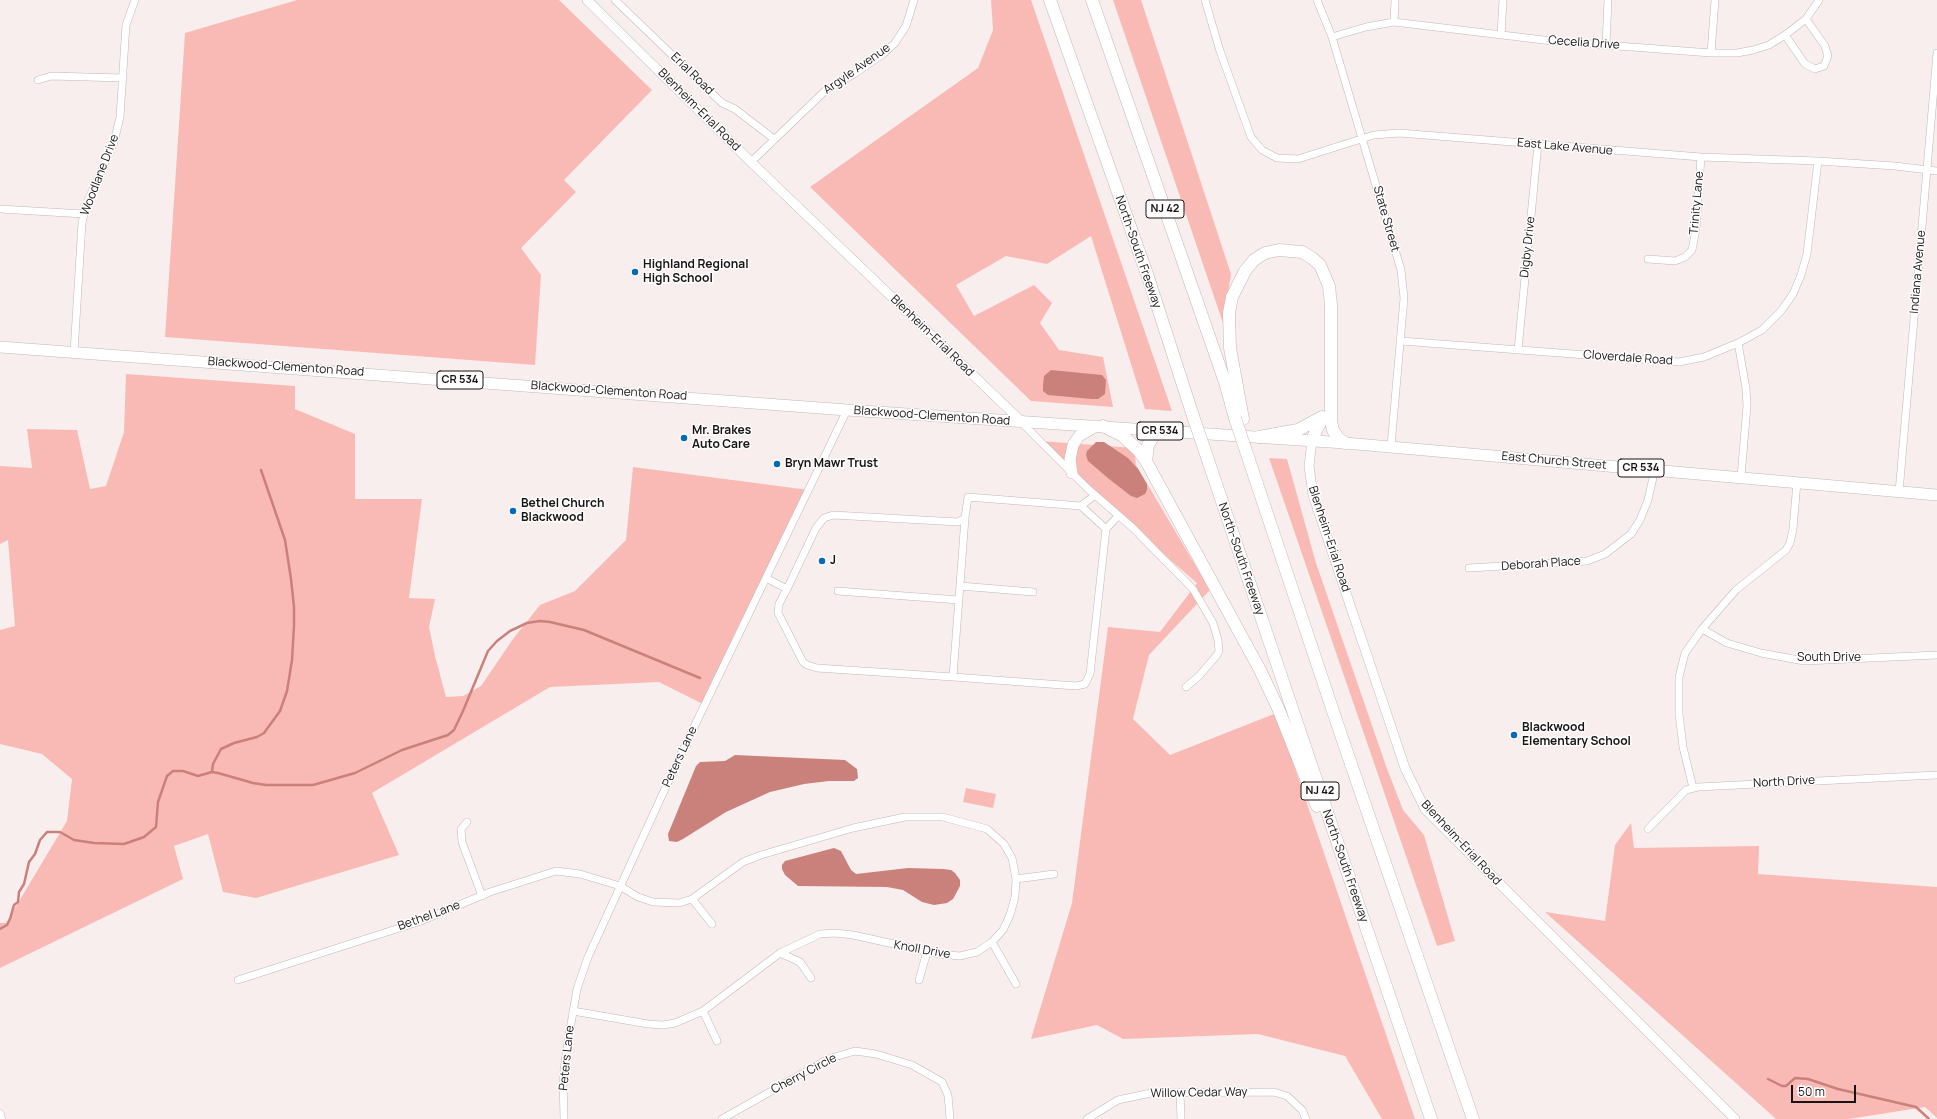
<!DOCTYPE html>
<html>
<head>
<meta charset="utf-8">
<style>
  body { margin:0 }
  #map { position:relative; width:1937px; height:1119px; overflow:hidden; background:#f8eeed; font-family:Manrope,sans-serif }
  canvas { display:block }
  .scale { position:absolute; left:1791px; top:1085px; width:65px; height:18px; box-sizing:border-box; border:2px solid #171414; border-top:0; padding-left:5px; font-size:12px; line-height:14px; white-space:nowrap; color:#171414; -webkit-text-stroke:3px #fffdfd; paint-order:stroke }
</style>
</head>
<body>
<div id="map">
<canvas width="1937" height="1119"></canvas>
<div class="scale">50 m</div>
</div>
<script>
const ctx = document.querySelector('canvas').getContext('2d');
ctx.lineJoin = 'round';
function paint(path, color) { ctx.fillStyle = color; ctx.fill(path, 'evenodd'); }
const shape = rows => new Path2D(rows.map(r => 'M' + r).join(''));
function stroke(path, color, width, dash) { ctx.strokeStyle = color; ctx.lineWidth = width; ctx.lineCap = dash ? 'butt' : 'round'; ctx.setLineDash(dash || []); ctx.stroke(path); }
function write(font, color, halo, rows, align = 'center') {
  ctx.font = font + ' Manrope,sans-serif'; ctx.lineWidth = 3; ctx.setLineDash([]); ctx.textBaseline = 'middle'; ctx.strokeStyle = halo; ctx.fillStyle = color; for (const [text, x, y, turn = 0] of rows) {
    ctx.save(); ctx.translate(x, y); ctx.rotate((+turn || 0) * Math.PI / 180); ctx.textAlign = isNaN(turn) ? turn : align; if (halo) ctx.strokeText(text, 0, 0); ctx.fillText(text, 0, 0); ctx.restore();
  }
}
paint(shape([
  [297,0,559,0,652,90,564,180,576,192,521,248,541,275,535,365,165,337,185,33],
  [991,0,1031,0,1172,411,1145,409,1091,236,1047,264,1006,256,956,285,974,316,1034,285,1052,303,1040,323,1059,350,1103,357,1113,407,1031,401,810,187,978,68,993,30],
  [1113,0,1141,0,1231,274,1223,323],
  [126,374,295,386,295,409,355,434,355,499,422,499,409,598,435,599,429,627,435,656,446,697,463,696,481,686,513,639,540,605,575,591,626,540,633,467,809,490,707,706,659,682,550,687,372,793,399,855,256,898,223,892,208,834,174,846,183,879,0,968,0,923,6,923,67,821,72,779,42,754,0,744,0,630,15,626,8,540,0,544,0,466,32,468,27,429,77,430,90,489,106,486,124,432],
  [1040,441,1134,448,1136,465,1210,590,1149,655,1133,719,1170,755,1274,714,1275,710,1415,1119,1382,1119,1345,1056,1258,1034,1123,1039,1097,1025,1031,1039,1072,903,1108,627,1160,632,1197,583,1133,528],
  [1269,458,1287,459,1316,563,1386,766,1403,810,1424,835,1455,941,1437,946],
  [966,788,996,794,993,808,963,802],
  [1631,823,1634,848,1759,846,1758,874,1937,887,1937,1118,1925,1107,1849,1119,1776,1119,1545,912,1605,921,1615,845]
]), '#f9bab5');
paint(shape([
  [1051,370,1102,375,1106,380,1105,394,1098,399,1092,399,1048,395,1043,391,1043,385,1044,376],
  [1096,442,1104,442,1128,458,1138,469,1147,484,1147,490,1145,494,1137,498,1131,496,1109,479,1088,461,1086,455,1087,451],
  [735,755,845,760,857,769,858,778,854,781,829,781,804,784,770,792,726,812,683,839,677,842,669,841,668,834,696,766,700,762,725,761],
  [834,848,841,851,851,870,856,874,908,868,943,869,951,870,955,873,960,880,960,886,953,899,947,903,934,905,922,902,903,890,887,887,798,886,785,875,782,869,782,865,785,861]
]), '#ca817b');
stroke(shape([
  [212,772,213,764,221,749,234,743,257,737,264,733,280,711,287,691,292,660,294,626,294,607,291,579,285,540,261,470],
  [0,929,7,925,10,919,14,905,18,902,19,892,24,884,29,862,35,854,40,840,47,832,60,832,74,840,94,843,124,844,144,837,156,827,158,802,167,776,173,771,183,771,198,776,212,772,218,773,253,783,266,785,313,785,355,773,402,750,448,735,454,730,463,711,488,651,497,641,510,631,527,623,540,621,550,622,584,630,700,678],
  [1768,1079,1782,1086,1786,1086,1795,1078,1808,1079,1838,1089,1916,1107,1929,1119]
]), '#ca817b', 2.5);
const minor = shape([
  [615,0,722,103,735,109,774,139],
  [1205,0,1220,51,1251,137,1262,150,1277,158,1298,159,1374,135,1399,133,1701,157,1818,161,1895,166,1937,171],
  [1317,0,1332,37,1401,270,1404,298,1391,446],
  [1394,22,1395,0],
  [1501,35,1503,0],
  [1785,35,1805,64,1815,69,1824,66,1828,56,1825,46,1806,19],
  [1332,37,1366,27,1394,22,1552,41,1711,53,1737,53,1753,50,1769,45,1785,35,1806,19,1819,0],
  [1606,45,1608,0],
  [1711,53,1715,0],
  [38,80,51,76,122,78],
  [751,162,827,89,854,74,883,54,895,43,906,26,914,0],
  [0,209,84,214],
  [1648,259,1675,261,1685,257,1692,250,1696,229,1701,157],
  [1401,341,1679,362,1704,357,1738,343,1762,330,1781,311,1793,294,1801,275,1807,254,1818,161],
  [1738,343,1746,388,1747,406,1741,477],
  [1518,350,1538,144],
  [74,352,82,223,86,205,114,142,120,117,126,25,135,0],
  [1021,422,1087,488,1133,528,1193,589,1213,623,1218,640,1219,651,1217,655,1199,676,1186,687],
  [1899,492,1937,53],
  [965,518,953,677,817,668,807,665,803,662,778,613,779,604,787,589,816,528,824,518,833,515,958,522,965,518,968,497,1081,506,1095,495],
  [1106,529,1118,516],
  [1469,568,1587,561,1605,554,1631,534,1640,520,1648,500,1655,469],
  [766,578,787,589],
  [960,586,1033,592],
  [838,591,959,600],
  [1702,629,1727,643,1761,653,1804,661,1937,655],
  [953,677,1076,686,1085,684,1090,674,1106,529,1081,506],
  [1693,788,1683,747,1679,714,1679,677,1685,653,1702,629,1736,590,1786,550,1790,543,1793,529,1797,482],
  [467,822,461,829,462,842,482,896],
  [1648,829,1686,790,1698,787,1937,775],
  [1016,879,1054,874],
  [692,899,712,924],
  [992,942,1016,984],
  [780,953,800,962,811,978],
  [238,980,421,921,490,892,556,871,580,874,620,886,638,897,653,902,679,903,692,899,743,862,761,855,853,828,905,817,943,817,987,829,1004,844,1012,858,1016,879,1015,897,1010,915,1003,930,992,942,977,952,960,956,939,954,853,935,835,933,820,934,780,953,703,1011,675,1023,663,1025,648,1024,573,1011],
  [919,980,927,952],
  [703,1011,717,1041],
  [1180,1093,1181,1119],
  [564,1119,563,1078,567,1047,577,989,588,957,680,756,847,410],
  [722,1119,828,1059,855,1051,876,1054,912,1065,942,1082,948,1095,950,1119],
  [1087,1119,1118,1100,1151,1093,1274,1092,1287,1096,1302,1110,1306,1119]
]);
const tertiary = shape([
  [0,1114,1,1119]
]);
const secondary = shape([
  [587,0,751,162,1021,421],
  [1312,440,1309,466,1313,495,1405,768,1425,809,1735,1119]
]);
const primary = shape([
  [0,347,847,410,1345,443,1937,495],
  [1072,473,1070,459,1073,445,1079,436,1096,426]
]);
const motorway = shape([
  [1050,0,1148,277,1193,416],
  [1092,0,1225,382,1235,418],
  [1243,419,1230,348,1229,313,1232,297,1245,271,1254,260,1265,253,1279,250,1302,252,1312,258,1320,265,1329,286,1331,305,1331,421,1333,430,1338,438,1345,443],
  [1103,426,1123,436,1138,450,1146,461],
  [1157,430,1148,445,1146,461,1260,670,1278,708,1317,806],
  [1259,437,1298,430,1322,417],
  [1312,440,1322,418],
  [1248,457,1339,729,1473,1119],
  [1209,463,1431,1119]
]);
stroke(minor, '#c1b8b7', 8);
stroke(tertiary, '#c1b8b7', 9);
stroke(secondary, '#c1b8b7', 10);
stroke(primary, '#c1b8b7', 12);
stroke(motorway, '#c1b8b7', 13);
stroke(minor, '#fff', 7);
stroke(tertiary, '#fff', 8);
stroke(secondary, '#fff', 9);
stroke(primary, '#fff', 11);
stroke(motorway, '#fff', 12);
const motorwayBridge = shape([
  [1193,416,1209,463],
  [1235,418,1248,457]
]);
stroke(motorwayBridge, '#c1b8b7', 13, []);
stroke(motorwayBridge, '#fff', 12);
for (const [x, y, r, color] of [
  [635,272,4,"#066bb7"],
  [684,438,4,"#066bb7"],
  [777,464,4,"#066bb7"],
  [513,511,4,"#066bb7"],
  [822,561,4,"#066bb7"],
  [1514,735,4,"#066bb7"]
]) { const dot = new Path2D(); dot.arc(x, y, r, 0, 2 * Math.PI); ctx.fillStyle = color; ctx.fill(dot); stroke(dot, '#fffdfd', 1.5); }
for (const [x, y, w] of [
  [1165,209,38],
  [460,380,46],
  [1160,431,46],
  [1641,468,46],
  [1320,791,38]
]) { const box = new Path2D(); box.roundRect(x - w / 2, y - 9, w, 18, 3); ctx.fillStyle = '#fffdfd'; ctx.fill(box); stroke(box, '#171414', 1); }
write('bold 11px', '#171414', null, [
  ["NJ 42",1165,209],
  ["CR 534",460,380],
  ["CR 534",1160,431],
  ["CR 534",1641,468],
  ["NJ 42",1320,791]
]);
write('12px', '#171414', '#fffdfd', [
  ["Cecelia Drive",1584,43,4],
  ["Argyle Avenue",857,69,-35],
  ["Erial Road",692,74,44],
  ["Blenheim-Erial Road",699,110,45],
  ["East Lake Avenue",1565,147,5],
  ["Woodlane Drive",100,175,-69],
  ["Trinity Lane",1697,203,-85],
  ["State Street",1386,219,74],
  ["Digby Drive",1528,247,-84],
  ["North-South Freeway",1138,252,71],
  ["Indiana Avenue",1918,272,-85],
  ["Blenheim-Erial Road",932,336,44],
  ["Cloverdale Road",1628,358,4],
  ["Blackwood-Clementon Road",286,367,4],
  ["Blackwood-Clementon Road",609,391,4],
  ["Blackwood-Clementon Road",932,416,4],
  ["East Church Street",1554,461,5],
  ["Blenheim-Erial Road",1329,539,72],
  ["North-South Freeway",1241,559,71],
  ["Deborah Place",1541,564,-4],
  ["South Drive",1829,658],
  ["Peters Lane",680,757,-65],
  ["North Drive",1784,782,-3],
  ["Blenheim-Erial Road",1461,843,47],
  ["North-South Freeway",1345,866,71],
  ["Bethel Lane",429,916,-20],
  ["Knoll Drive",922,950,10],
  ["Peters Lane",567,1058,-84],
  ["Cherry Circle",804,1074,-28],
  ["Willow Cedar Way",1199,1093,-1]
]);
write('bold 12px', '#171414', '#fffdfd', [
  ["Highland Regional",643,265],
  ["High School",643,279],
  ["Mr. Brakes",692,431],
  ["Auto Care",692,445],
  ["Bryn Mawr Trust",785,464],
  ["Bethel Church",521,504],
  ["Blackwood",521,518],
  ["J",830,561],
  ["Blackwood",1522,728],
  ["Elementary School",1522,742]
], 'left');
</script>
</body>
</html>
